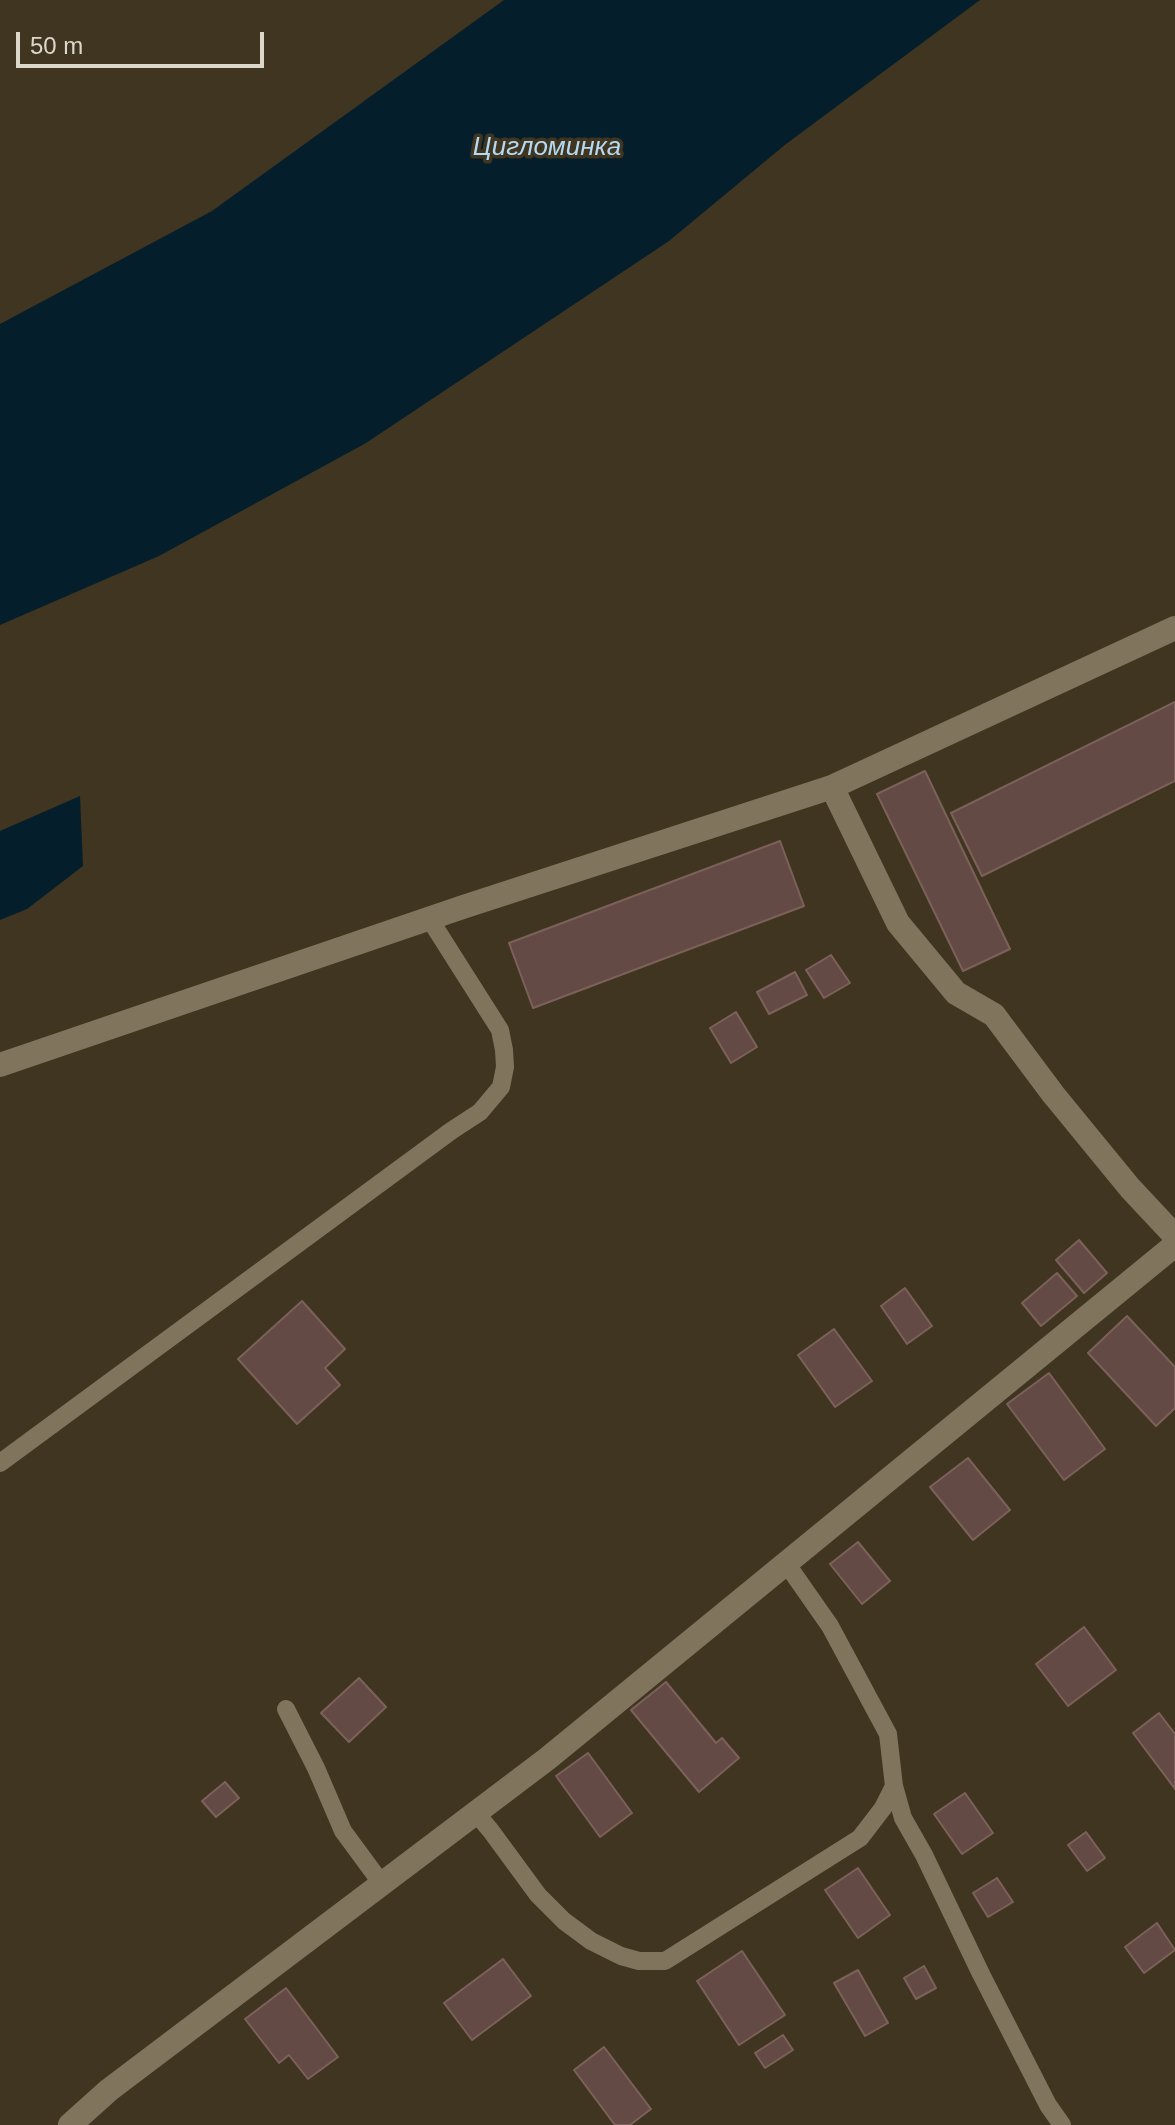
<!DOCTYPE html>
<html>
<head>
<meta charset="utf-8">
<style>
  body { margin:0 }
  #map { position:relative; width:1175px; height:2125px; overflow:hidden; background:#3f3520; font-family:Arial,sans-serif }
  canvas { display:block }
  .scale { position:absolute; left:16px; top:32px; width:248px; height:36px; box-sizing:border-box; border:4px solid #ddd7ca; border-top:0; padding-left:10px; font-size:24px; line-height:28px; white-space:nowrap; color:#ddd7ca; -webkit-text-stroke:6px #3f3520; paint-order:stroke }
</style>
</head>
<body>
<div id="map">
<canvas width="1175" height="2125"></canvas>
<div class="scale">50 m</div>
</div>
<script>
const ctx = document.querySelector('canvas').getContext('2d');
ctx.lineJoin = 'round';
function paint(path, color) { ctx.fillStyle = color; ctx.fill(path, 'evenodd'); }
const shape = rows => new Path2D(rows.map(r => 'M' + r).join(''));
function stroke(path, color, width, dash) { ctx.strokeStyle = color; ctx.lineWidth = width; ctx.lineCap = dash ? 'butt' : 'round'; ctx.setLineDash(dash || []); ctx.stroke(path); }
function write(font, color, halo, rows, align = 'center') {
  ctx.font = font + ' Arial,sans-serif'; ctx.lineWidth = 7; ctx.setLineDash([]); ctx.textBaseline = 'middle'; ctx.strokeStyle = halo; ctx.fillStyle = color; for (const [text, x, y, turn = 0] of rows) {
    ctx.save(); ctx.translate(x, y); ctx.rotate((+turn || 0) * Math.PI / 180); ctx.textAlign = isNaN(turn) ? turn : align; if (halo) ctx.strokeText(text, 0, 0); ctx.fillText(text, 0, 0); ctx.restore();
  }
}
paint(shape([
  [504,0,980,0,786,144,669,241,366,443,159,556,0,625,0,324,212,211],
  [80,796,83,866,27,909,0,920,0,831]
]), '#051e2c');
const building = shape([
  [1175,702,1175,781,982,876,951,813,1175,702],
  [925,771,1010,949,963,971,877,794,925,771],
  [780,841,804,906,533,1008,509,943,780,841],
  [831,955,850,983,824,998,806,970,831,955],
  [795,972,807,995,769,1014,757,992,795,972],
  [736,1012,757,1047,731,1063,710,1028,736,1012],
  [1079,1240,1107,1273,1084,1293,1056,1260,1079,1240],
  [1057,1273,1077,1296,1041,1326,1022,1303,1057,1273],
  [905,1288,932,1326,907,1344,881,1306,905,1288],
  [302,1301,345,1349,325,1368,340,1385,297,1424,238,1359,302,1301],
  [1127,1316,1175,1367,1175,1408,1156,1426,1088,1353,1127,1316],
  [834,1329,872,1381,835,1407,798,1355,834,1329],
  [1049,1373,1105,1449,1064,1480,1007,1404,1049,1373],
  [968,1458,1010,1510,973,1540,930,1487,968,1458],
  [858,1542,890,1581,862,1604,830,1564,858,1542],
  [1084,1627,1116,1670,1068,1706,1036,1664,1084,1627],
  [359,1678,386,1707,349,1742,321,1713,359,1678],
  [666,1682,716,1743,722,1738,739,1758,699,1792,631,1710,666,1682],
  [1159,1713,1175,1734,1175,1789,1133,1733,1159,1713],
  [588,1753,632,1813,600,1837,556,1776,588,1753],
  [225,1782,239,1798,216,1817,202,1801,225,1782],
  [965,1793,993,1833,962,1854,934,1814,965,1793],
  [1086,1832,1105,1858,1087,1871,1068,1845,1086,1832],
  [858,1868,890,1915,858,1938,825,1890,858,1868],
  [997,1878,1013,1902,988,1917,973,1893,997,1878],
  [1157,1923,1175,1950,1144,1973,1125,1947,1157,1923],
  [742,1951,785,2015,739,2045,697,1981,742,1951],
  [503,1959,531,1996,472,2040,444,2003,503,1959],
  [924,1966,936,1988,916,1999,904,1978,924,1966],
  [858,1970,888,2023,865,2036,834,1983,858,1970],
  [286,1988,338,2057,308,2079,289,2055,279,2063,245,2019,286,1988],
  [783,2035,793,2050,765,2068,755,2053,783,2035],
  [604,2047,651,2109,630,2125,615,2125,574,2070,604,2047]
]);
paint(building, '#644a44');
stroke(building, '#7c615a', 2);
stroke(shape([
  [0,1463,451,1131,480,1112,501,1087,505,1067,504,1050,500,1030,429,918],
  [286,1709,316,1768,343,1831,382,1884],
  [894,1786,903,1818,924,1855,981,1974,1048,2105,1062,2125],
  [476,1813,491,1831,538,1895,564,1921,591,1941,621,1956,639,1961,665,1961,860,1838,883,1808,894,1786,888,1734,830,1626,786,1563]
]), '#80745d', 18);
stroke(shape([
  [832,787,898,923,956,993,994,1015,1053,1094,1130,1188,1175,1236],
  [0,1065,463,907,832,787,1175,628],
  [70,2125,109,2090,547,1759,1175,1245]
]), '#80745d', 24);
write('italic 26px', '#b4daf3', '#3f3520', [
  ["Цигломинка",547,148]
]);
</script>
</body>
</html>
